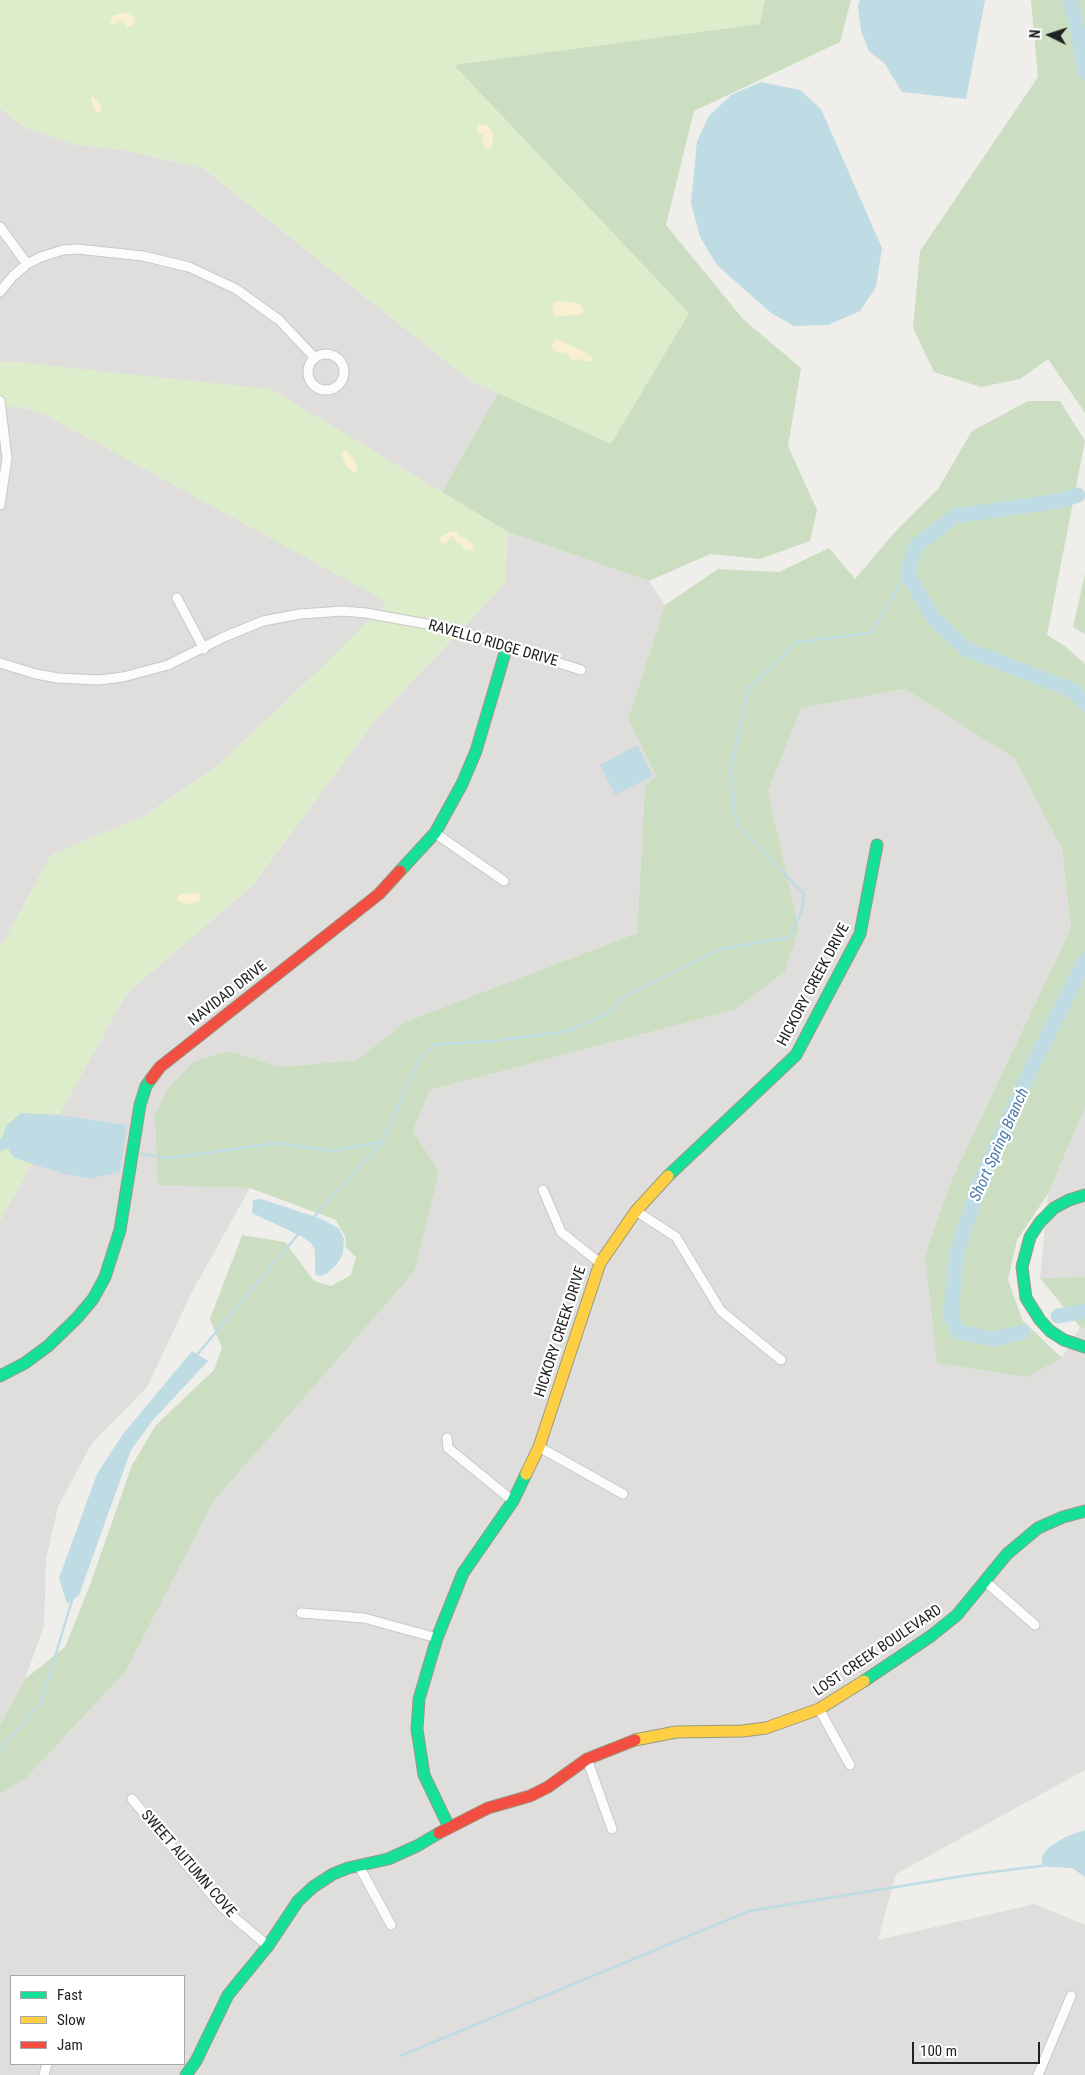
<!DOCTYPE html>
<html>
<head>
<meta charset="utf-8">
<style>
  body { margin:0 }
  #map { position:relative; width:1085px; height:2075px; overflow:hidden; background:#f0eeeb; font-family:"Roboto Condensed",sans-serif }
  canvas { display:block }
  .legend { position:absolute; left:10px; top:1975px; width:175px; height:90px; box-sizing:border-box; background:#fff; border:1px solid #a7a7a7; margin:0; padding:6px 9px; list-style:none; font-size:15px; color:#222 }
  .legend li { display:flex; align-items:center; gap:10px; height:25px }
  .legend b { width:25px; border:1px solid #a7a7a7 }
  .north { position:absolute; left:1025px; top:10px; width:50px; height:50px; -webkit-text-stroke:4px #fff; paint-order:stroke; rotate:274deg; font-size:14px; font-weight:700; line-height:20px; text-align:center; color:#222 }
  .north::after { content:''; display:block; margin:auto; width:18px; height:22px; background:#222; clip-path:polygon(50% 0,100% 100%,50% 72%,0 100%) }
  .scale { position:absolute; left:912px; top:2042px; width:128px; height:22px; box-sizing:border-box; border:2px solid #222; border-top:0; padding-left:6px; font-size:15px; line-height:18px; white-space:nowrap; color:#222; -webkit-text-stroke:4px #fff; paint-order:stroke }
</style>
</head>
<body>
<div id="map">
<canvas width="1085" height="2075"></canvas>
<ul class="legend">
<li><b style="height:6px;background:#16e098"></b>Fast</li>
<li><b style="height:6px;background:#ffcf43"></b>Slow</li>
<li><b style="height:6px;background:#f24e42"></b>Jam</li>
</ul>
<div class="north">N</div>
<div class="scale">100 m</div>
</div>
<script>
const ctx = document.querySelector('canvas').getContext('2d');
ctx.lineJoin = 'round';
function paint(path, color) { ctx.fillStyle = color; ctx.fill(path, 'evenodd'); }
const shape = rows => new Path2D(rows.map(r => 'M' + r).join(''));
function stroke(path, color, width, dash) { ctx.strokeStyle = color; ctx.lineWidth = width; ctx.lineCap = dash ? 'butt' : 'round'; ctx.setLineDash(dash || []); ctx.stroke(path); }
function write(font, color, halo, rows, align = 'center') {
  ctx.font = font + ' "Roboto Condensed",sans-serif'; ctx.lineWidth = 4.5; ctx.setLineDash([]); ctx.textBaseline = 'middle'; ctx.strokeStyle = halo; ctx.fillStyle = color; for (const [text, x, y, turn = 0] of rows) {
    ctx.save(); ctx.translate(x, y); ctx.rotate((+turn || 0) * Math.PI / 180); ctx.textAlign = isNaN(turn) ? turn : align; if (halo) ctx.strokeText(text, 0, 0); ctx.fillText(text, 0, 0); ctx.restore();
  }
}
paint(shape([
  [0,108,24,127,72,144,122,150,203,168,471,381,498,393,442,492,271,390,6,361,0,363],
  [18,406,48,416,388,602,317,672,217,766,146,815,51,855,8,934,0,945,0,413,7,407],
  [508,532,649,581,665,605,628,719,656,776,645,786,637,933,405,1022,357,1060,281,1067,229,1051,158,1184,250,1188,192,1292,147,1387,92,1443,58,1507,46,1559,44,1626,25,1679,0,1725,0,1221,32,1163,64,1174,90,1179,120,1172,126,1125,59,1115,127,993,252,886,374,722,505,583],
  [905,689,1014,758,1062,849,1071,928,951,1181,925,1255,1062,1358,1080,1327,1085,1328,1085,1770,896,1874,878,1940,1035,1904,1085,1925,1085,2075,0,2075,0,1794,25,1779,126,1671,213,1502,415,1271,439,1171,413,1131,430,1090,734,1010,799,928,768,791,800,708],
  [11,1976,184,1976,184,2064,11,2064],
  [1085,1107,1085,1277,1040,1278,1048,1194]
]), '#dfdedc');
paint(shape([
  [0,0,794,0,643,136,689,313,611,445,471,381,203,168,122,150,72,144,23,127,0,108],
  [6,361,271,389,508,532,505,583,374,722,252,886,127,993,0,1221,0,945,8,934,51,855,146,815,217,766,317,672,387,602,48,416,18,406,7,407,0,413,0,363]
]), '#ddeccb');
paint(shape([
  [765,0,851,0,840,42,694,111,666,225,743,319,801,368,788,446,817,510,810,541,760,559,710,554,649,581,508,532,442,492,498,393,611,444,689,313,454,65,760,24],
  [1031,0,1085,0,1085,413,1048,359,1020,379,981,387,934,372,913,328,920,251,1038,77],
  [1028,401,1060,401,1085,441,1047,635,1065,646,1085,664,1085,1107,1048,1194,1017,1240,1008,1280,1023,1321,1062,1358,1027,1377,937,1363,925,1255,951,1181,1071,928,1062,849,1014,758,905,689,801,708,768,791,799,928,785,971,734,1010,430,1090,413,1131,439,1171,415,1271,213,1502,126,1671,25,1779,0,1794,0,1725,25,1679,65,1647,90,1585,132,1465,156,1425,214,1370,222,1348,210,1319,242,1235,285,1242,314,1281,331,1286,351,1275,356,1257,346,1248,345,1236,336,1220,250,1188,158,1185,155,1115,168,1088,193,1062,229,1051,281,1067,357,1060,405,1022,637,933,645,786,656,776,628,719,665,605,718,569,779,572,829,548,855,579,895,532,938,489,972,431],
  [1085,574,1085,634,1073,627],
  [1085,1277,1085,1328,1080,1327,1040,1278]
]), '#cbdec1');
paint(shape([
  [127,12,135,18,132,26,127,27,122,20,115,25,110,24,112,16],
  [93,96,102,106,100,113,94,110,91,98],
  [481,124,488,126,493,133,492,148,487,149,482,143,483,135,478,133,477,131,478,126],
  [560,301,577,303,581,306,584,311,579,315,556,316,553,314,552,308,555,302],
  [556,339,579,349,592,357,592,361,587,362,581,358,578,361,574,361,570,359,567,353,556,352,552,349,552,344],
  [346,450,356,462,357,470,354,472,348,469,342,456,341,453],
  [452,531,458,532,460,536,467,539,473,545,473,550,468,551,463,548,463,545,456,543,454,536,451,537,446,543,441,543,439,538],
  [199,893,201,897,198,902,186,904,178,901,177,897,180,894]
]), '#f8f0d0');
paint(shape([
  [860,0,985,0,966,99,902,92,885,64,869,51,861,31,858,7],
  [761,82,800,90,821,109,882,248,876,287,860,311,828,325,794,326,771,313,717,265,700,237,691,203,697,141,709,116,731,95],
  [637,745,653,776,615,795,600,765],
  [21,1113,59,1115,127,1125,120,1172,90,1179,64,1174,15,1158,7,1148,0,1152,0,1139,2,1138,6,1126],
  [261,1199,319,1218,339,1228,344,1239,343,1254,337,1264,326,1274,320,1276,315,1274,315,1250,311,1243,301,1236,252,1213,253,1200],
  [192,1351,208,1361,153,1420,131,1450,79,1595,67,1604,59,1578,97,1474,123,1434],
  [1085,1830,1085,1877,1072,1868,1048,1867,1042,1863,1042,1856,1049,1847,1067,1836]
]), '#bfdbe3');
stroke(shape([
  [136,1153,171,1158,276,1143,332,1151,380,1142],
  [312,1219,382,1142,418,1062,433,1045,501,1040,569,1031,610,1012,623,997,721,949,790,937,802,910,804,894,737,824,734,807,731,769,748,689,797,642,871,633,907,573],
  [196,1356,300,1232],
  [0,1750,41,1703,73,1597],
  [400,2056,749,1911,969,1875,1048,1865]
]), '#bfdbe3', 2.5);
stroke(shape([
  [1070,0,1076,21,1085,72],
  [1078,495,1058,501,955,516,916,546,907,573,934,619,966,649,1074,691,1085,704],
  [1058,1316,1085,1311],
  [1023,1332,994,1339,958,1332,951,1317,956,1256,979,1185,1032,1067,1085,960]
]), '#bfdbe3', 15);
const street = shape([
  [0,227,27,264],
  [0,292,13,276,27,264,41,257,63,250,77,249,143,256,189,267,236,289,279,320,315,358],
  '308 372a18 18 0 1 1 36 0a18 18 0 1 1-36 0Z',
  [0,401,7,458,0,505],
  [177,598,204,649],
  [0,663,36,674,58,678,99,680,123,677,168,665,224,637,263,621,300,614,343,611,366,613,454,629,581,670],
  [435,833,504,881],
  [543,1190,561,1232,600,1263],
  [636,1211,676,1237,721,1311,781,1360],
  [447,1438,448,1448,513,1501],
  [539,1447,623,1494],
  [986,1582,1035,1625],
  [301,1613,364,1618,437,1638],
  [819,1709,850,1765],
  [587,1759,612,1829],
  [132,1799,222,1907,268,1946],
  [359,1866,391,1925],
  [44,2075,47,2064],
  [1038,2075,1071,1996]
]);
const fast = shape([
  [400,871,435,833,462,784,476,751,507,646],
  [668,1176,796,1055,860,934,877,845],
  [1085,1195,1069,1200,1054,1208,1040,1222,1030,1237,1022,1267,1026,1298,1040,1320,1050,1331,1064,1340,1085,1347],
  [0,1376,25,1363,48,1346,77,1318,93,1299,105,1277,120,1230,140,1105,146,1086,151,1079],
  [864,1681,931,1636,957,1615,1007,1554,1038,1528,1063,1517,1085,1511],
  [449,1827,424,1775,417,1729,419,1699,437,1638,463,1573,513,1501,526,1474],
  [186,2075,196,2061,228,1995,268,1946,298,1901,313,1887,333,1874,348,1868,388,1859,417,1846,439,1833]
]);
const slow = shape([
  [526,1474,539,1447,600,1263,636,1211,668,1176],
  [635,1740,676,1732,743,1731,766,1728,819,1709,864,1681]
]);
const jam = shape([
  [151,1079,160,1067,379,894,400,871],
  [439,1833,488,1808,530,1796,548,1787,587,1759,635,1740]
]);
stroke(street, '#c9c8c7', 11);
stroke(fast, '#999a82', 13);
stroke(slow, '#999a82', 13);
stroke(jam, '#999a82', 13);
stroke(street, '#fdfcfc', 9);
stroke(fast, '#16e098', 11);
stroke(slow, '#ffcf43', 11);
stroke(jam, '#f24e42', 11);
write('15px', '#222', '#fff', [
  ["RAVELLO RIDGE DRIVE",493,644,16],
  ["HICKORY CREEK DRIVE",814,985,-62],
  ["NAVIDAD DRIVE",228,994,-38],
  ["HICKORY CREEK DRIVE",561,1332,-72],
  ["LOST CREEK BOULEVARD",878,1651,-34],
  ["SWEET AUTUMN COVE",188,1864,49]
]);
write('italic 16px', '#4a7aab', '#fff', [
  ["Short Spring Branch",1000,1145,-66]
]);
</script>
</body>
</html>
